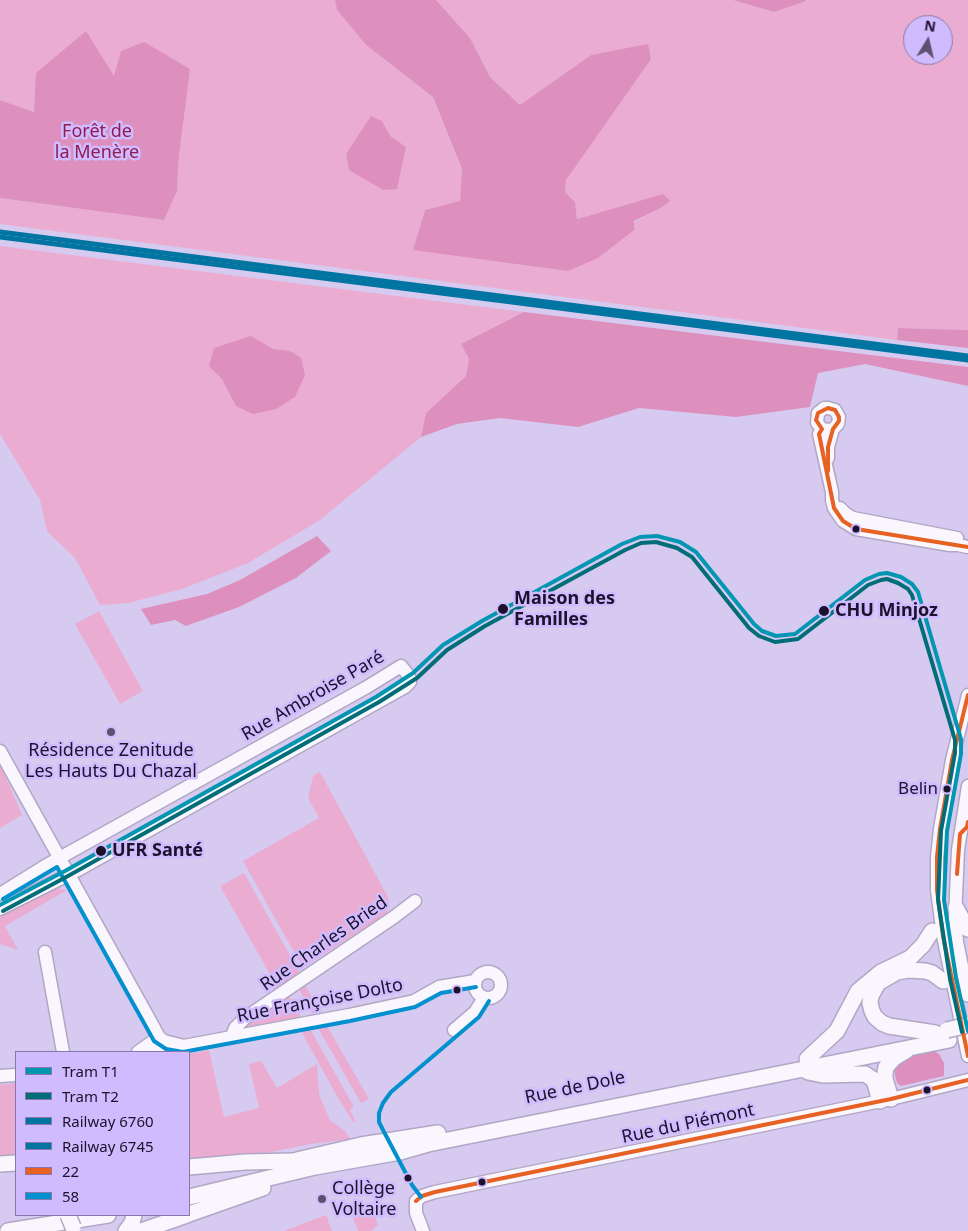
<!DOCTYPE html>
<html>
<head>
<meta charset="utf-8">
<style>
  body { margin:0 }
  #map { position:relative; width:968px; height:1231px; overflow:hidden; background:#d6caf0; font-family:"Noto Sans",sans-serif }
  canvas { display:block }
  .legend { position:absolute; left:15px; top:1051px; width:175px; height:165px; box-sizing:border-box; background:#d0bbff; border:1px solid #87a; margin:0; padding:6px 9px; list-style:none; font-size:15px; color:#1b122b }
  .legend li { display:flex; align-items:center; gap:10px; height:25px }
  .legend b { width:25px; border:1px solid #87a }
  .north { position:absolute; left:903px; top:15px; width:50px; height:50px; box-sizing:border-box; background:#d0bbff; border:1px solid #87a; border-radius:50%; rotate:9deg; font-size:14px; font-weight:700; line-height:20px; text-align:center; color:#1b122b }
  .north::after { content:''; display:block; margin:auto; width:18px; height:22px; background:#5c5270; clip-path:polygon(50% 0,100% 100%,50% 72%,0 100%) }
</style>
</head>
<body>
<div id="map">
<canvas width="968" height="1231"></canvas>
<ul class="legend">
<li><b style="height:6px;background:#0396b3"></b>Tram T1</li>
<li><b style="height:6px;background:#006d78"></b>Tram T2</li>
<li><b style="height:6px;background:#0075a1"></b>Railway 6760</li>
<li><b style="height:6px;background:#0075a1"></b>Railway 6745</li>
<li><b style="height:6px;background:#e76122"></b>22</li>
<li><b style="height:6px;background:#0390ce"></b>58</li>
</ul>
<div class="north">N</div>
</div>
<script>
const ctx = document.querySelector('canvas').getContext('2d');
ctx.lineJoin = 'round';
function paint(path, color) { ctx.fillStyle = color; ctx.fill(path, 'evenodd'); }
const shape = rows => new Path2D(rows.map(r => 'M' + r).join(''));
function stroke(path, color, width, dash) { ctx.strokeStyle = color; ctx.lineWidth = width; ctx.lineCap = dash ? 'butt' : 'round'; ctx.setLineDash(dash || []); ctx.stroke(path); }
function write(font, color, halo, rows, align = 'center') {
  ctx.font = font + ' "Noto Sans",sans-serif'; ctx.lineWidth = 5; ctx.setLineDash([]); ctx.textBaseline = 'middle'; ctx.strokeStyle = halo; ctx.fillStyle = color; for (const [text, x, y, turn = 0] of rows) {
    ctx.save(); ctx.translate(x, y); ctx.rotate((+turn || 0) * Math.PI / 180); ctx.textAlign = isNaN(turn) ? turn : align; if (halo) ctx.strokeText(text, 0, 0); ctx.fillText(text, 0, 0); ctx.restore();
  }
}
paint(shape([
  [0,0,335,0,337,10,366,45,433,97,462,170,460,202,425,210,413,250,634,222,659,209,663,194,577,219,575,202,565,192,566,180,648,45,591,55,520,105,490,77,470,38,436,0,733,0,774,12,806,0,968,0,968,330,898,328,897,340,0,224,0,198,164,220,177,191,179,155,114,77,34,112,0,100],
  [913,25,943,25,943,55,913,55],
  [0,246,524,312,461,344,469,359,466,376,426,413,421,437,320,520,248,563,182,589,128,603,100,605,75,558,47,531,40,500,0,434],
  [99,611,143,691,120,704,75,624],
  [0,764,22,815,0,828],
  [320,772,388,897,389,905,387,913,303,968,243,861,319,818,308,798,313,776],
  [244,873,301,975,279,990,220,886],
  [55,888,67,890,5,926,18,950,0,944,0,917],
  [305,985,320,1012,313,1014,299,989],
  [289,996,301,1017,244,1027],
  [327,1026,369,1099,361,1103,318,1028],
  [310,1029,354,1107,350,1110,356,1122,353,1122,337,1096,301,1031],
  [209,1050,224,1117,259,1108,249,1064,261,1061,277,1088,317,1064,319,1094,325,1109,330,1120,345,1131,350,1139,311,1144,251,1156,189,1162,189,1054],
  [16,1083,16,1154,0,1155,0,1085],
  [369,1203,378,1225,371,1231,358,1231,350,1210],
  [326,1215,332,1231,284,1231]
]), '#eaadd1');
paint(shape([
  [335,0,436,0,470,38,490,77,520,105,591,55,648,44,651,59,566,180,565,192,575,202,577,219,663,194,670,201,659,209,634,221,634,230,598,258,568,271,413,250,425,210,460,201,462,169,433,97,366,45,337,10],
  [733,0,806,0,806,1,774,12],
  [86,31,114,76,121,51,144,42,190,69,179,155,177,191,164,220,0,198,0,100,34,112,36,73],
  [371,116,382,121,390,136,406,147,397,189,383,190,349,170,346,154],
  [524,312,968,367,968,386,865,364,818,373,810,407,736,417,639,408,578,427,500,418,457,424,421,437,426,413,466,376,469,359,461,344],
  [898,328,968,330,968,348,897,340],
  [251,336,273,349,290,351,301,358,305,375,295,397,276,409,253,414,236,406,222,379,209,366,214,348],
  [317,536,331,551,296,578,239,607,186,626,175,620,151,625,141,609,207,594,240,580],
  [932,1050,939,1054,944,1063,944,1076,901,1086,897,1083,895,1076,895,1069,899,1061,908,1055]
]), '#dd90bd');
const minor = shape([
  [822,429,819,434,832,492,832,500,834,508,843,521,856,529,950,545,958,545,968,547],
  [828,458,828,447,833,429,838,424,839,417,835,410,828,408,824,408,818,413,817,423,822,429,829,430,833,429],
  [840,508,846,514,853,518,957,538],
  [968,695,952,760,940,829,937,857,937,890,943,936,968,1056],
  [0,751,153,1026,159,1037,164,1041,184,1046,349,1015,414,1001,439,987,475,981],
  [968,786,958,850,955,918,957,942,968,995],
  [0,894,45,866,367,687,401,666,409,676,410,682,405,687,78,870,0,909],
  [45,952,63,1052],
  '475 985a13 13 0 1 1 26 0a13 13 0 1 1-26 0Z',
  [454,1030,475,1012,484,998],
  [232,1036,235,1028,245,1018,394,917,415,901],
  [138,1052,159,1037],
  [155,1052,169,1043],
  [0,1076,16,1075],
  [423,1231,416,1213,416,1201,422,1196,435,1192,891,1099,968,1080]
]);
const major = shape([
  [956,908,968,929],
  [968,994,968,992],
  [935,1033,889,1026,882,1023,875,1017,872,1011,870,1003,871,996,878,983,897,972,908,970,925,971,932,973,943,981],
  [807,1059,837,1031,858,991,881,972,910,958,923,945,932,931],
  [808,1072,823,1075,865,1074,874,1080,880,1101],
  [891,1099,885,1079,885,1073,886,1067,894,1058,907,1050],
  [297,1160,361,1145,438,1133],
  [0,1164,16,1163],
  [189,1167,245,1162,293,1161],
  [189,1197,315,1167,400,1152,428,1144,949,1040],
  [189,1214,263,1188],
  [8,1231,108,1215],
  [126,1231,132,1223,134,1215],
  [141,1231,187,1215]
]);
stroke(minor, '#b1a7c5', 15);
stroke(major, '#b1a7c5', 18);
stroke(minor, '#f9f7fd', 12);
stroke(major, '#f9f7fd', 15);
const majorBridge = shape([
  [947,1030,968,1025],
  [68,1215,73,1227]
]);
stroke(majorBridge, '#b1a7c5', 18, []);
stroke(majorBridge, '#f9f7fd', 15);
stroke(shape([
  [828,471,828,447,833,429,839,421,839,417,835,410,828,408,818,413,816,420,822,429,819,434,834,508,843,521,856,529,968,547],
  [968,695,952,760,940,829,937,857,937,890,943,936,968,1056],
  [957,874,960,834,967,827,968,822],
  [416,1201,422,1196,435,1192,891,1099,968,1080]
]), '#e76122', 4);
stroke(shape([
  [3,899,57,867,154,1041,166,1049,183,1052,350,1021,415,1007,441,993,476,987],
  [421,1197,412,1185,383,1130,379,1122,379,1113,383,1103,391,1092,479,1017,489,1001]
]), '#0390ce', 4);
stroke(shape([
  [0,237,968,360]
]), '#0075a1', 5);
stroke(shape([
  [0,232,968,356]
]), '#0075a1', 5);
stroke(shape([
  [0,905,65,871,376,697,413,673,443,645,482,621,622,544,640,537,657,536,680,542,696,552,754,624,762,631,776,636,795,634,865,580,879,574,887,573,901,577,912,584,918,592,961,739,961,754,947,831,944,900,956,978,968,1031]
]), '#0396b3', 4);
stroke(shape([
  [3,911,68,876,379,702,417,678,447,650,485,626,625,550,641,543,656,542,677,548,692,557,749,628,759,636,775,642,798,639,868,585,881,580,887,579,898,583,908,589,912,595,955,740,955,753,941,831,938,900,950,979,962,1032]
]), '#006d78', 4);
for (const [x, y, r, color] of [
  [856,529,4.5,"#1b122b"],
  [503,609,6,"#1b122b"],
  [824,611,6,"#1b122b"],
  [111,732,5,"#5c5270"],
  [947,789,4.5,"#1b122b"],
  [101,851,6,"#1b122b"],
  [457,990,4.5,"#1b122b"],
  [927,1090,4.5,"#1b122b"],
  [408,1178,4.5,"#1b122b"],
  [482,1182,4.5,"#1b122b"],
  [322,1199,5,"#5c5270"]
]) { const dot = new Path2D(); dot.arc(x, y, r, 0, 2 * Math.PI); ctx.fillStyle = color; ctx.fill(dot); stroke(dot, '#d0bbff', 2); }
write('17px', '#1b122b', '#d0bbff', [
  ["Belin",938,789]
], 'right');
write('18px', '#911b51', '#d0bbff', [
  ["Forêt de",97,132],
  ["la Menère",97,153]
]);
write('bold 18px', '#1b122b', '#d0bbff', [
  ["Maison des",514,599],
  ["Familles",514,620],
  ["CHU Minjoz",835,611],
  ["UFR Santé",112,851]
], 'left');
write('18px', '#1b122b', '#d0bbff', [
  ["Rue Ambroise Paré",313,696,-30],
  ["Rue Charles Bried",324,944,-35],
  ["Rue Françoise Dolto",320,1001,-11],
  ["Rue de Dole",575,1088,-12],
  ["Rue du Piémont",688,1124,-12]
]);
write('18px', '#1b122b', '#d0bbff', [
  ["Résidence Zenitude",111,751],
  ["Les Hauts Du Chazal",111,772],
  ["Collège",332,1189,"left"],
  ["Voltaire",332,1210,"left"]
]);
</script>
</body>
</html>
